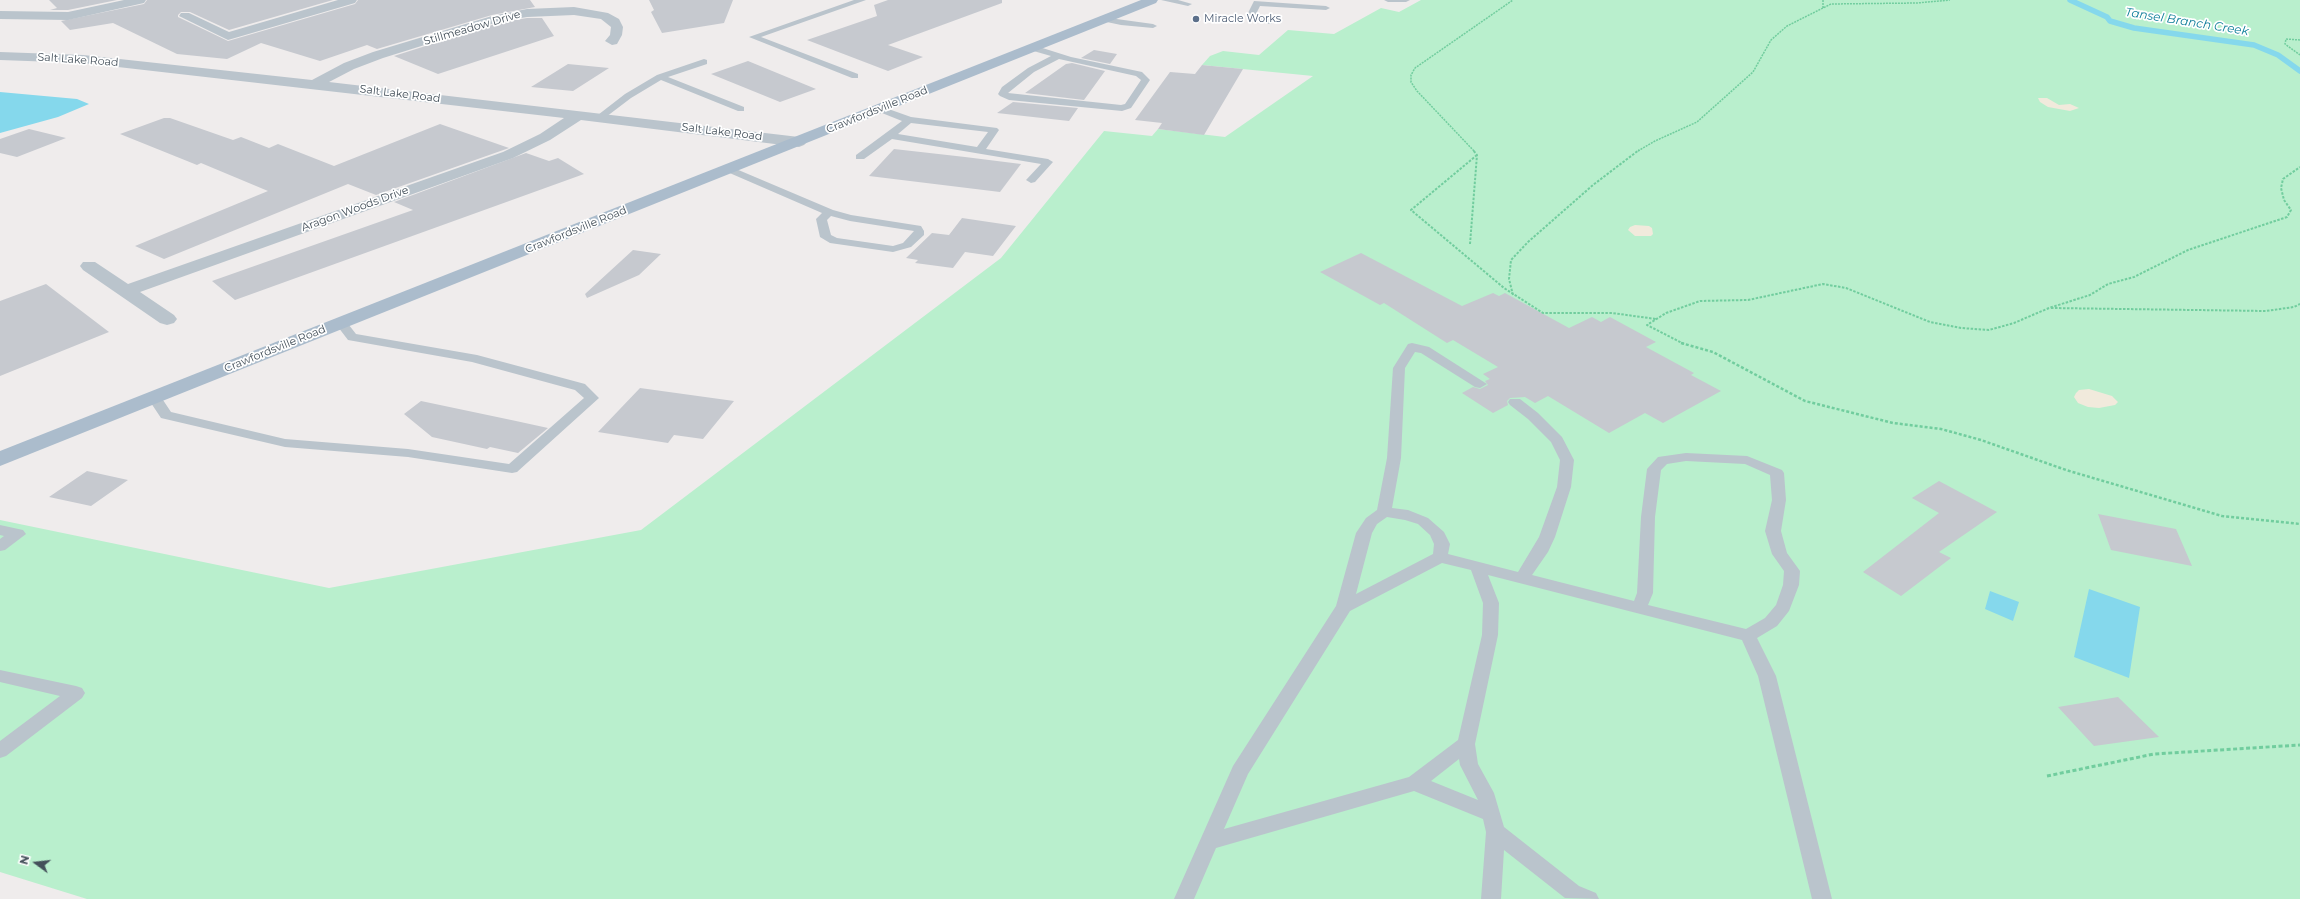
<!DOCTYPE html>
<html>
<head>
<meta charset="utf-8">
<style>
  body { margin:0 }
  #map { position:relative; width:2300px; height:899px; overflow:hidden; background:#efecec; font-family:Montserrat,sans-serif }
  canvas { display:block }
  .north { position:absolute; left:16px; top:843px; width:40px; height:40px; -webkit-text-stroke:3px #fff; paint-order:stroke; rotate:285deg; font-size:11px; font-weight:700; line-height:16px; text-align:center; color:#44505a }
  .north::after { content:''; display:block; margin:auto; width:14px; height:18px; background:#44505a; clip-path:polygon(50% 0,100% 100%,50% 72%,0 100%) }
</style>
</head>
<body>
<div id="map">
<canvas width="2300" height="899"></canvas>
<div class="north">N</div>
</div>
<script>
const ctx = document.querySelector('canvas').getContext('2d');
ctx.lineJoin = 'round';
function paint(path, color) { ctx.fillStyle = color; ctx.fill(path, 'evenodd'); }
const shape = rows => new Path2D(rows.map(r => 'M' + r).join(''));
function stroke(path, color, width, dash) { ctx.strokeStyle = color; ctx.lineWidth = width; ctx.lineCap = dash ? 'butt' : 'round'; ctx.setLineDash(dash || []); ctx.stroke(path); }
function write(font, color, halo, rows, align = 'center') {
  ctx.font = font + ' Montserrat,sans-serif'; ctx.lineWidth = 3.5; ctx.setLineDash([]); ctx.textBaseline = 'middle'; ctx.strokeStyle = halo; ctx.fillStyle = color; for (const [text, x, y, turn = 0] of rows) {
    ctx.save(); ctx.translate(x, y); ctx.rotate((+turn || 0) * Math.PI / 180); ctx.textAlign = isNaN(turn) ? turn : align; if (halo) ctx.strokeText(text, 0, 0); ctx.fillText(text, 0, 0); ctx.restore();
  }
}
paint(shape([
  [1421,0,2300,0,2300,899,87,899,0,872,0,520,329,588,641,530,1001,258,1104,131,1152,136,1158,129,1225,137,1313,76,1202,65,1210,56,1223,51,1259,55,1288,30,1334,34,1381,8,1399,12]
]), '#b9efcd');
paint(shape([
  [2038,98,2047,98,2059,105,2070,104,2079,108,2070,111,2048,107,2040,102],
  [1635,225,1649,226,1652,228,1653,234,1651,236,1635,236,1628,230,1630,227],
  [2089,389,2112,396,2118,402,2115,405,2099,408,2088,407,2078,403,2074,397,2076,393,2079,390]
]), '#f1eadc');
paint(shape([
  [0,92,77,99,89,104,58,117,0,133],
  [2089,589,2140,607,2129,678,2074,657],
  [1990,591,2019,602,2013,621,1985,609]
]), '#85d8ec');
stroke(shape([
  [2070,0,2107,17,2110,21,2134,28,2254,45,2278,55,2300,71]
]), '#85d8ec', 5.5);
paint(shape([
  [49,0,117,0,68,10,50,10,57,8],
  [147,0,333,0,229,30,190,12,181,12,178,15,178,17,228,41,355,4,358,0,530,0,535,7,492,15,377,49,367,45,320,61,261,43,227,59,177,54,113,23,70,30,61,21,144,4],
  [649,0,733,0,724,23,662,33,651,12,654,10],
  [888,0,1002,0,1002,3,888,45,923,57,888,71,807,40,877,16,874,5],
  [527,18,542,18,554,36,438,74,394,56,498,23],
  [1094,50,1117,54,1110,64,1081,58],
  [748,61,816,89,780,102,711,74],
  [1072,63,1105,71,1084,100,1025,93,1066,64],
  [568,64,609,68,573,91,531,87],
  [1202,65,1243,69,1204,135,1158,129,1162,123,1135,120,1170,72,1195,74],
  [1013,102,1078,108,1069,121,997,113],
  [164,118,170,118,233,140,241,137,269,148,278,144,334,166,440,124,509,148,376,195,348,184,164,259,135,246,268,191,201,163,197,165,120,134],
  [29,129,66,138,17,157,0,153,0,139],
  [894,149,965,157,1021,164,1000,192,869,176],
  [526,153,549,161,558,158,584,174,235,300,212,281,413,210,394,202],
  [962,218,1016,226,993,256,965,252,953,268,915,263,918,260,906,258,932,233,949,235],
  [633,250,661,254,639,275,587,298,585,294],
  [1361,253,1462,306,1493,293,1499,296,1505,293,1569,328,1592,317,1601,322,1610,317,1656,342,1646,347,1694,373,1691,375,1721,391,1663,423,1645,413,1609,433,1548,396,1535,403,1525,397,1510,398,1507,401,1508,405,1493,413,1462,393,1473,387,1480,389,1488,385,1485,381,1490,379,1483,374,1498,367,1453,340,1447,343,1384,303,1380,305,1320,272],
  [46,284,109,332,0,376,0,301],
  [640,388,734,401,703,439,674,435,668,443,598,432],
  [421,401,516,421,548,428,518,453,490,447,487,449,432,437,404,414],
  [87,471,128,480,91,506,49,497],
  [1939,481,1997,512,1939,552,1951,558,1901,596,1863,572,1939,513,1912,498],
  [2098,514,2176,529,2192,566,2111,550],
  [2118,697,2159,737,2094,746,2058,707]
]), '#c6c9cf');
stroke(shape([
  [1823,0,1823,8],
  [2300,40,2286,39,2285,44,2300,55],
  [1474,151,1417,91,1411,82,1411,75,1415,68,1513,0],
  [1638,151,1655,141,1697,122,1753,72,1771,40,1787,26,1831,4,1917,3,1950,0]
]), '#71cd9e', 1.5, [2, 1]);
stroke(shape([
  [1477,155,1411,210,1504,288,1543,313,1612,313,1656,319],
  [1470,244,1477,155,1473,150],
  [1513,295,1509,279,1511,260,1528,242,1593,185,1639,150],
  [2051,308,2266,311,2294,307,2300,304],
  [1684,344,1647,325,1666,313,1700,301,1748,300,1823,284,1846,288,1930,322,1961,328,1989,330,2014,323,2049,308,2090,295,2108,284,2134,277,2188,250,2287,217,2291,210,2284,200,2281,188,2283,179,2300,167]
]), '#71cd9e', 2, [2.5, 1.5]);
stroke(shape([
  [1681,343,1713,352,1805,401,1893,423,1941,429,1981,440,2066,470,2222,516,2300,524]
]), '#71cd9e', 2.5, [3, 2]);
stroke(shape([
  [2047,776,2154,754,2300,745]
]), '#71cd9e', 3, [4, 2.5]);
paint(shape([
  [854,0,866,0,761,37,858,74,858,78,852,78,749,37,854,0],
  [1161,0,1178,0,1192,4,1188,6,1161,0],
  [1384,0,1410,0,1406,2,1388,2,1384,0],
  [1254,1,1326,6,1330,8,1326,10,1260,6,1255,16,1272,20,1272,24,1269,24,1246,17,1254,1],
  [1102,17,1153,24,1157,26,1153,28,1121,25,1102,21,1102,17],
  [1033,45,1071,57,1142,72,1150,80,1131,108,1122,111,1009,100,1000,96,998,94,1002,87,1028,68,1051,56,1030,50,1029,48,1033,45],
  [1059,59,1136,76,1141,80,1125,104,1121,105,1008,93,1034,72,1059,59],
  [704,59,707,60,707,64,668,77,744,107,744,111,738,111,661,80,631,98,602,120,594,118,625,94,657,75,704,59],
  [880,106,911,117,997,128,999,130,986,149,1048,159,1053,162,1035,182,1031,183,1026,180,1041,164,892,139,864,159,856,159,856,155,902,121,877,111,877,107,880,106],
  [911,123,988,132,977,147,898,134,911,123],
  [729,166,833,210,851,215,921,226,924,231,924,235,911,247,893,252,830,243,820,237,816,219,822,213,725,171,724,169,729,166],
  [831,216,850,221,914,231,903,243,893,246,837,238,831,235,827,220,831,216],
  [341,319,345,320,356,334,477,355,585,384,599,398,517,472,512,473,408,457,285,447,161,418,147,397,154,393,159,394,171,412,285,439,408,449,509,464,584,398,575,390,472,362,348,340,335,323,341,319],
  [1412,343,1429,347,1487,384,1480,388,1475,387,1421,353,1415,352,1405,368,1401,458,1392,508,1408,510,1428,518,1444,532,1450,544,1448,554,1518,572,1539,537,1557,487,1560,460,1551,442,1528,419,1510,405,1508,402,1510,399,1520,399,1538,413,1562,437,1574,460,1571,487,1555,537,1548,552,1532,575,1634,601,1637,593,1641,517,1647,469,1658,457,1686,453,1747,456,1782,470,1784,473,1786,500,1781,531,1787,553,1800,571,1799,585,1789,611,1777,626,1757,638,1776,676,1832,899,1812,899,1758,676,1742,640,1488,575,1499,603,1498,635,1475,744,1478,764,1494,793,1504,827,1579,886,1596,893,1599,899,1565,898,1504,850,1501,899,1481,899,1486,832,1483,819,1414,791,1216,848,1194,899,1174,899,1233,766,1336,606,1356,533,1366,518,1377,510,1387,458,1393,368,1408,344,1412,343],
  [1686,461,1745,464,1770,475,1772,500,1765,531,1772,554,1784,571,1783,585,1776,605,1765,618,1746,629,1648,605,1653,593,1655,517,1661,470,1667,464,1686,461],
  [1387,517,1405,520,1418,524,1430,535,1434,544,1433,554,1356,594,1372,533,1377,524,1387,517],
  [1442,563,1471,570,1483,603,1482,635,1458,740,1409,777,1224,829,1248,774,1350,611,1442,563],
  [1459,759,1460,765,1478,800,1431,781,1459,759],
  [0,525,23,530,26,534,5,550,0,551,0,539,4,536,0,535,0,525],
  [0,670,76,686,82,688,85,693,82,698,6,756,0,758,0,741,60,696,0,682,0,670]
]), '#bac4cc');
paint(shape([
  [124,0,146,0,144,3,68,20,0,19,0,11,68,12,124,0],
  [338,0,357,0,355,3,228,40,179,16,181,13,189,13,229,32,338,0],
  [574,7,608,13,619,19,623,27,622,35,617,44,612,45,605,41,610,35,611,27,601,19,574,15,527,17,498,22,383,58,354,69,329,82,799,137,804,139,807,142,804,145,799,147,581,120,550,140,513,158,140,292,174,315,177,319,174,323,167,325,160,323,83,270,80,266,83,262,95,262,128,284,503,152,540,134,564,118,83,63,0,60,0,52,83,55,312,80,344,63,373,52,492,16,527,9,574,7]
]), '#bac4cc');
paint(shape([
  [1141,0,1158,0,1156,3,0,466,0,451,1141,0]
]), '#abbccc');
for (const [x, y, r, color] of [
  [1196,19,4,"#5c6f8a"]
]) { const dot = new Path2D(); dot.arc(x, y, r, 0, 2 * Math.PI); ctx.fillStyle = color; ctx.fill(dot); stroke(dot, '#fff', 1.5); }
write('11px', '#4e5e75', '#fff', [
  ["Miracle Works",1204,19]
], 'left');
write('11px', '#44505a', '#fff', [
  ["Stillmeadow Drive",472,28,-16],
  ["Salt Lake Road",78,60,4],
  ["Salt Lake Road",400,94,7],
  ["Crawfordsville Road",877,110,-22],
  ["Salt Lake Road",722,132,7],
  ["Aragon Woods Drive",355,209,-20],
  ["Crawfordsville Road",576,230,-22],
  ["Crawfordsville Road",275,349,-22]
]);
write('italic 12px', '#0b7c98', '#fff', [
  ["Tansel Branch Creek",2187,22,9]
]);
</script>
</body>
</html>
